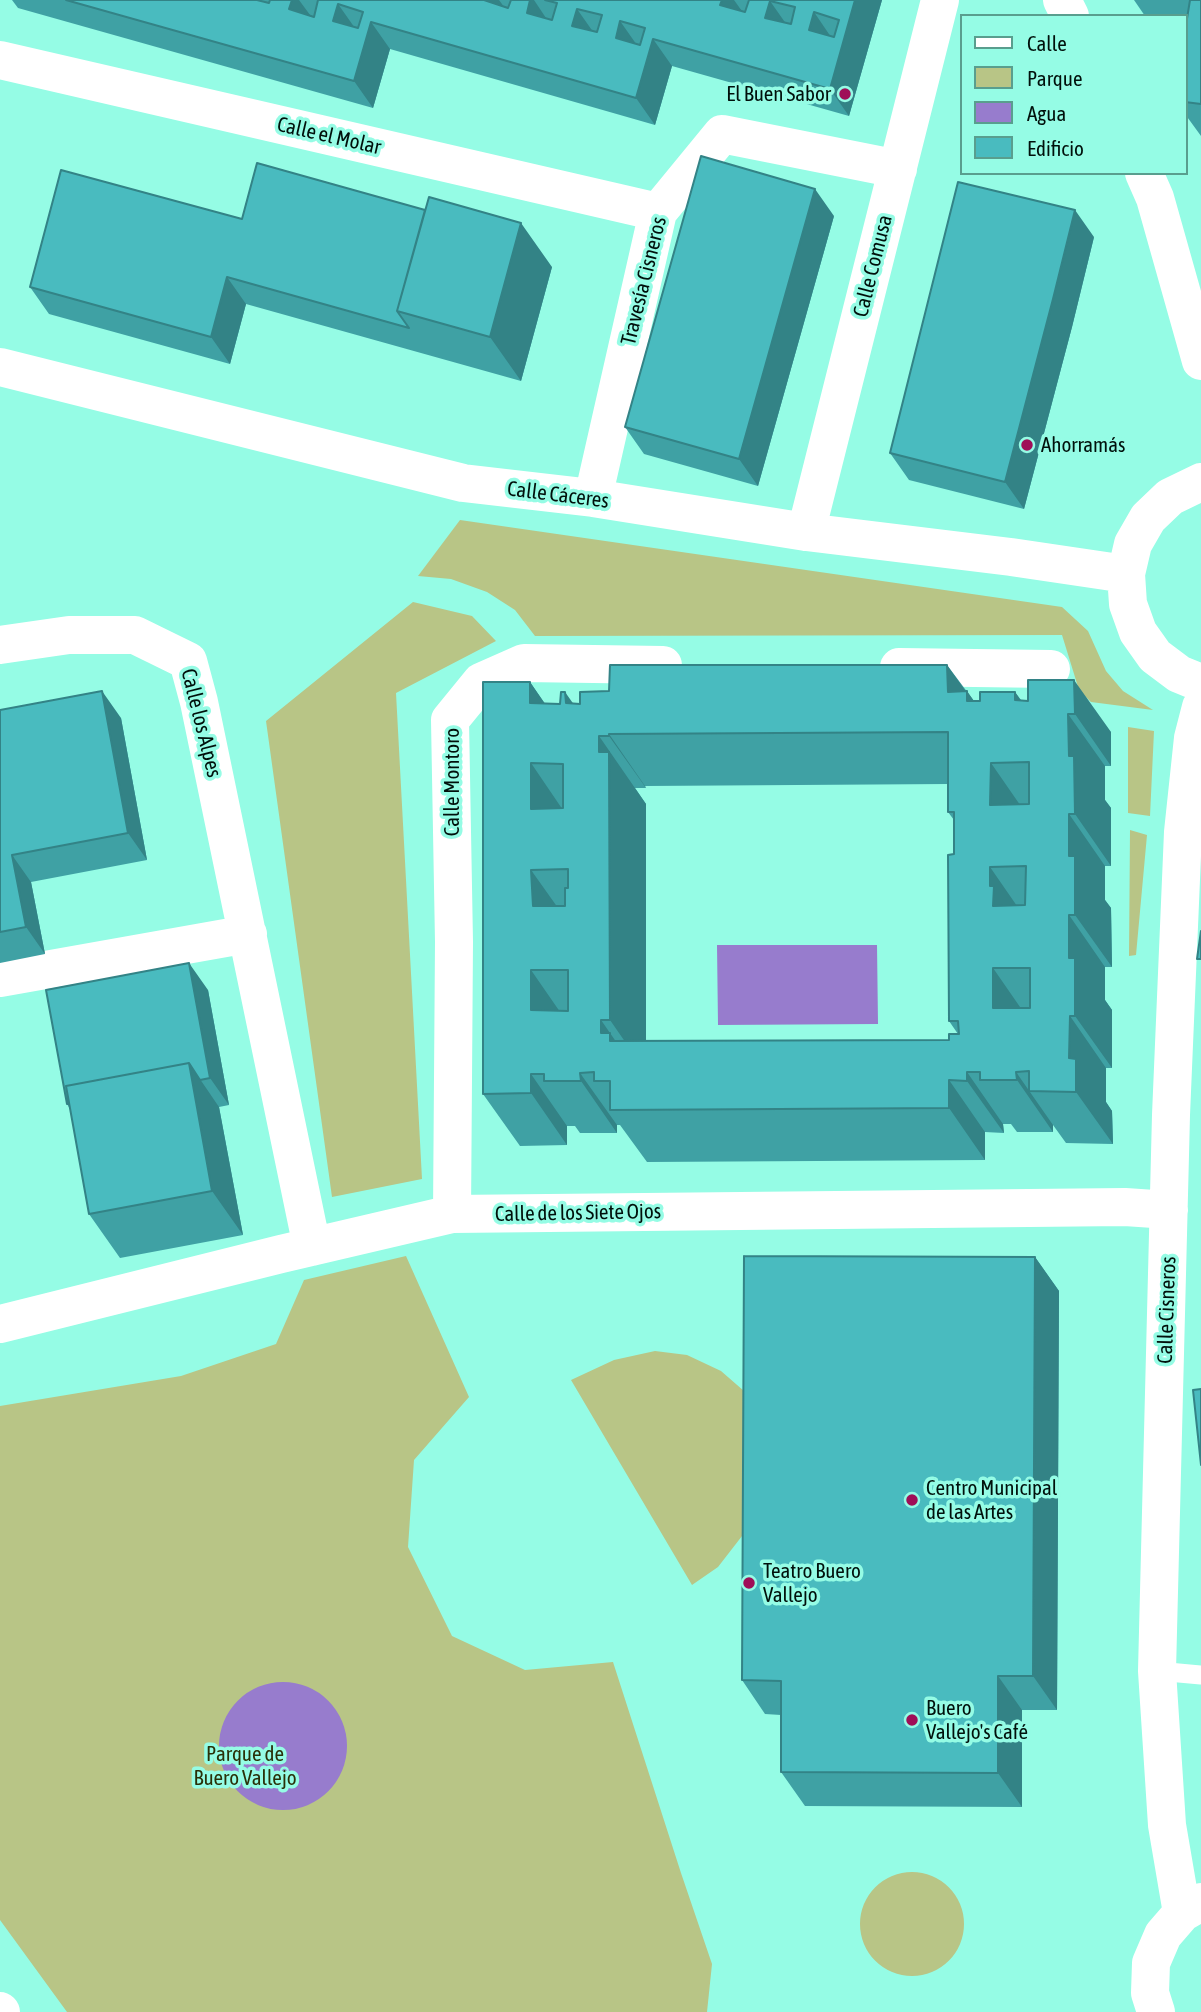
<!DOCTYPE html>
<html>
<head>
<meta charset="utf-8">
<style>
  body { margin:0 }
  #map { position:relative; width:1201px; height:2012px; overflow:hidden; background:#95fce5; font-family:"Asap Condensed",sans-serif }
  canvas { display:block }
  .legend { position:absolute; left:960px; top:14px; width:228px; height:161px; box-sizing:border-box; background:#95fce5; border:2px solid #599e8e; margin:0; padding:9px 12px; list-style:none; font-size:21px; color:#00100b }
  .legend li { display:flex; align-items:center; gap:14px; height:35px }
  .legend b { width:35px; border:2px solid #599e8e }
</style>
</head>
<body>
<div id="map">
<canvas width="1201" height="2012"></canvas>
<ul class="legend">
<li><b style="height:9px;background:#fff"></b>Calle</li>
<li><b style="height:19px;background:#b8c586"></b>Parque</li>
<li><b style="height:19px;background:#977ccd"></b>Agua</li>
<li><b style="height:19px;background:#49bbbf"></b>Edificio</li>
</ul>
</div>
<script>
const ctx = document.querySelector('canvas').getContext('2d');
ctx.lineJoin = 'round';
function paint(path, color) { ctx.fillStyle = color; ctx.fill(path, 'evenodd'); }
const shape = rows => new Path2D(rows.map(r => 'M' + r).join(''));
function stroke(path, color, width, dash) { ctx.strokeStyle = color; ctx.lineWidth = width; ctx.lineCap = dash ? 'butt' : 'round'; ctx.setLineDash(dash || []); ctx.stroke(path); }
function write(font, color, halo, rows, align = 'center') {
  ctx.font = font + ' "Asap Condensed",sans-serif'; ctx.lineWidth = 7; ctx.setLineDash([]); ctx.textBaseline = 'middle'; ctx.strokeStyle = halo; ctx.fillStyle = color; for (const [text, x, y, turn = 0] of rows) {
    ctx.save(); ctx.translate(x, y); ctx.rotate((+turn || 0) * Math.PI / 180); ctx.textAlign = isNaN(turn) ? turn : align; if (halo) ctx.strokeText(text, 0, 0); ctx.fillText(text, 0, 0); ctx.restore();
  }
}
paint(shape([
  [460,520,1062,607,1088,631,1106,671,1123,691,1153,710,1091,702,1079,690,1062,635,535,636,515,610,487,592,451,579,418,576],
  [413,602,472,616,496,641,396,693,422,1179,332,1197,266,721],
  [1128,727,1154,731,1150,816,1128,813],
  [1130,830,1147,835,1136,955,1129,956],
  [406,1256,469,1397,414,1460,408,1547,452,1636,525,1670,613,1662,681,1873,712,1964,707,2012,67,2012,0,1920,0,1406,181,1376,276,1344,304,1280],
  [655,1351,687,1355,721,1371,744,1391,749,1527,718,1567,692,1585,571,1380,614,1360],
  '860 1924a52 52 0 1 1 104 0a52 52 0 1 1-104 0Z'
]), '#b8c586');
paint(shape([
  [717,945,877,945,878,1024,718,1025],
  '219 1746a64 64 0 1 1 128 0a64 64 0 1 1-128 0Z'
]), '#977ccd');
stroke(shape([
  [1157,1671,1201,1675]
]), '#fff', 19);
stroke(shape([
  [1062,0,1070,16],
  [0,60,658,212],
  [1144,173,1155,198,1201,361],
  [0,367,463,483,593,498,806,532,1011,557,1126,574],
  [1201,482,1170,497,1148,518,1133,544,1126,574,1128,604,1138,632,1155,656,1179,674,1201,683],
  [593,498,658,212,722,134,898,169],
  [806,532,940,0],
  [0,645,69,635,135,635,188,661,199,702,312,1247],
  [899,667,1051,669],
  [0,978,248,934],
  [452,1214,454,942,450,720,481,682,524,663,663,665],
  [0,1324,281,1254,452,1214,1125,1207,1169,1210],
  [1182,1913,1167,1825,1157,1671,1171,1115,1183,832,1193,738,1201,707],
  [1156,2012,1150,1993,1151,1963,1163,1935,1182,1913,1201,1902]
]), '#fff', 38);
stroke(shape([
  [0,2011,1,2012]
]), '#fff', 38);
paint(shape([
  [12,0,882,0,849,116,672,66,655,125,390,49,373,108,18,8],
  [1134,0,1201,0,1201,136,1185,114,1185,16,1145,16],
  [834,216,758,486,644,454,625,427],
  [242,219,552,267,521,381,246,304,230,364,49,314,30,287],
  [1094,237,1072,327,1024,509,909,480,890,453],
  [947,665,974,701,980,701,1015,692,1021,700,1028,701,1028,680,1111,732,1111,766,1105,766,1105,800,1111,808,1111,866,1105,866,1105,900,1111,908,1112,967,1105,967,1105,1000,1112,1010,1112,1068,1106,1068,1106,1102,1112,1111,1113,1144,1066,1143,1053,1125,1053,1132,1017,1132,1011,1124,1003,1124,1004,1133,985,1132,985,1160,647,1162,620,1125,617,1125,617,1133,580,1133,575,1126,567,1126,567,1145,520,1146,483,1094,530,682,545,704,580,704,609,691],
  [948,784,948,812,954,820,954,854,949,1021,958,1034,949,1040,646,1041,646,804,635,788,646,788,645,786],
  [0,710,121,718,147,860,31,882,45,954,0,963],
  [208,990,229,1105,219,1107,243,1235,120,1258,89,1214,70,1109,67,1104],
  [1035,1257,1059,1291,1057,1710,1022,1710,1022,1807,805,1806,781,1772,781,1715,765,1714,742,1680]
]), '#3fa1a4');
paint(shape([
  [292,0,299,0,313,19,289,9],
  [484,0,499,0,507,11,502,28],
  [530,0,534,0,550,24,527,13],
  [722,0,734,0,744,14,720,5],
  [855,0,882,0,849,116,830,89],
  [770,1,789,28,765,18],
  [338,4,357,31,333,21],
  [577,9,596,36,572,26],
  [814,12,833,40,809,30],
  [620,21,639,48,616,38],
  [371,22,390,49,373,108,354,81],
  [653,39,672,66,655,125,636,98],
  [815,189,834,216,758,486,739,459],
  [1075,210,1094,237,1072,327,1024,509,1005,482],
  [521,223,552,267,521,381,490,337],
  [227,277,246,304,230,364,211,337],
  [947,665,967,693,967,691,1003,743,948,692],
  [1074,680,1111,732,1111,766,1075,714],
  [530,682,566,734,530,703],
  [102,691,121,718,147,860,128,833],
  [565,692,599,740,599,736,646,804,646,1072,610,1020,566,703],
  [1015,692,1051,744,1015,700],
  [1068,714,1105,766,1105,800,1111,808,1111,866,1075,814,1069,756],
  [609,734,645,786,646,788,609,736],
  [531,763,567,816,531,809],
  [991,763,1027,815,990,805],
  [1069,814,1105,866,1105,900,1111,908,1112,967,1075,915,1069,856],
  [12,855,31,882,45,954,26,927],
  [990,867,1026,919,993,906,990,886],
  [531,870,568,922,533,906],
  [1069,915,1105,967,1105,1000,1112,1010,1112,1068,1075,1016,1069,958],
  [189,963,208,990,229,1105,210,1078],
  [993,968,1029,1020,993,1008],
  [531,970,567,1022,531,1010],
  [1070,1016,1106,1068,1106,1102,1112,1111,1113,1144,1076,1092,1069,1058],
  [601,1020,646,1085,601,1033],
  [189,1063,219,1107,243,1235,212,1191],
  [967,1072,1003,1124,1004,1133,967,1081],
  [1016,1072,1053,1125,1053,1132,1017,1080],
  [580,1073,617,1125,617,1133,581,1081],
  [531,1074,567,1126,567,1145,531,1093],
  [949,1080,985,1132,985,1160,949,1108],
  [1035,1257,1059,1291,1057,1710,1033,1676],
  [998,1676,1022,1710,1022,1807,998,1773]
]), '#338386');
const building = shape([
  [66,0,257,0,269,3,270,0,292,0,289,9,314,17,318,0,484,0,508,8,511,0,530,0,527,13,552,20,557,3,545,0,722,0,720,5,745,12,749,0,855,0,830,89,653,39,636,98,371,22,354,81,66,0],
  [770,1,795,7,791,24,765,18,770,1],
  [338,4,363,12,358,28,333,21,338,4],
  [577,9,602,15,597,32,572,26,577,9],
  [814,12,839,20,834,37,809,30,814,12],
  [620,21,645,28,640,45,616,38,620,21],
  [1190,0,1201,0,1201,104,1185,102,1185,31,1190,0],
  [701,156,815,189,739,459,625,427,701,156],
  [257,163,425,210,397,311,409,328,227,277,211,337,30,287,61,170,242,219,257,163],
  [958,182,1075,210,1053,299,1005,482,890,453,958,182],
  [429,197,521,223,490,337,397,311,429,197],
  [610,665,947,665,948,692,967,691,967,701,980,701,980,692,1015,692,1015,700,1028,701,1028,680,1074,680,1075,714,1068,714,1069,756,1074,756,1075,814,1069,814,1069,856,1075,856,1075,915,1069,915,1069,958,1075,958,1075,1016,1070,1016,1069,1058,1076,1059,1076,1092,1029,1091,1029,1071,1016,1072,1017,1080,980,1080,980,1072,967,1072,967,1081,949,1080,949,1108,610,1110,610,1081,594,1081,594,1072,580,1073,581,1081,544,1081,544,1074,531,1074,531,1093,483,1094,483,682,530,682,530,703,560,704,561,692,565,692,566,703,580,704,580,692,609,691,610,665],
  [948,732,948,812,954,812,954,854,948,855,949,1021,958,1021,959,1034,949,1034,949,1040,610,1041,610,1033,601,1033,601,1020,610,1020,609,752,599,752,599,736,609,736,609,734,948,732],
  [1029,762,1029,804,990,805,991,763,1029,762],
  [531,763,563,764,563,808,531,809,531,763],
  [1026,866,1025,905,993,906,994,886,990,886,990,867,1026,866],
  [568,869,568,888,565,888,565,906,533,906,531,870,568,869],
  [993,968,1030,968,1030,1008,993,1008,993,968],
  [531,970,568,970,568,1011,531,1010,531,970],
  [102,691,128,833,12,855,26,927,0,932,0,710,102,691],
  [1201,931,1201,959,1197,959,1201,931],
  [189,963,210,1078,200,1080,189,1063,66,1086,69,1104,67,1104,46,990,189,963],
  [189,1063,212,1191,89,1214,66,1086,189,1063],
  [744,1256,1035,1257,1033,1676,998,1676,998,1773,781,1772,781,1681,742,1680,744,1256],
  [1201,1389,1201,1465,1193,1390,1201,1389]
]);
paint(building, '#49bbbf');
stroke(building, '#338386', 2);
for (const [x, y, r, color] of [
  [845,94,7,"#9f0f58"],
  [1027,445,7,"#9f0f58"],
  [912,1500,7,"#9f0f58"],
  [749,1583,7,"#9f0f58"],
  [912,1720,7,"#9f0f58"]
]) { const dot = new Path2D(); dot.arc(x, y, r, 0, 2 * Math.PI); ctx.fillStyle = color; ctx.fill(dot); stroke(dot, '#95fce5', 2.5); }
write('21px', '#00100b', '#95fce5', [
  ["El Buen Sabor",831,94,"right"],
  ["Ahorramás",1041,445],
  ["Centro Municipal",926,1488],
  ["de las Artes",926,1512],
  ["Teatro Buero",763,1571],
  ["Vallejo",763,1595],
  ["Buero",926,1708],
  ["Vallejo's Café",926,1732]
], 'left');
write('21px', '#00100b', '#95fce5', [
  ["Calle el Molar",329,136,13],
  ["Calle Comusa",873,266,-76],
  ["Travesía Cisneros",644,281,-76],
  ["Calle Cáceres",558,495,7],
  ["Calle los Alpes",201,723,76],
  ["Calle Montoro",452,782,-90],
  ["Calle de los Siete Ojos",578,1213,-1],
  ["Calle Cisneros",1167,1310,-88]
]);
write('21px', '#2a3008', '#95fce5', [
  ["Parque de",245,1754],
  ["Buero Vallejo",245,1778]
]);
</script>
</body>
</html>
